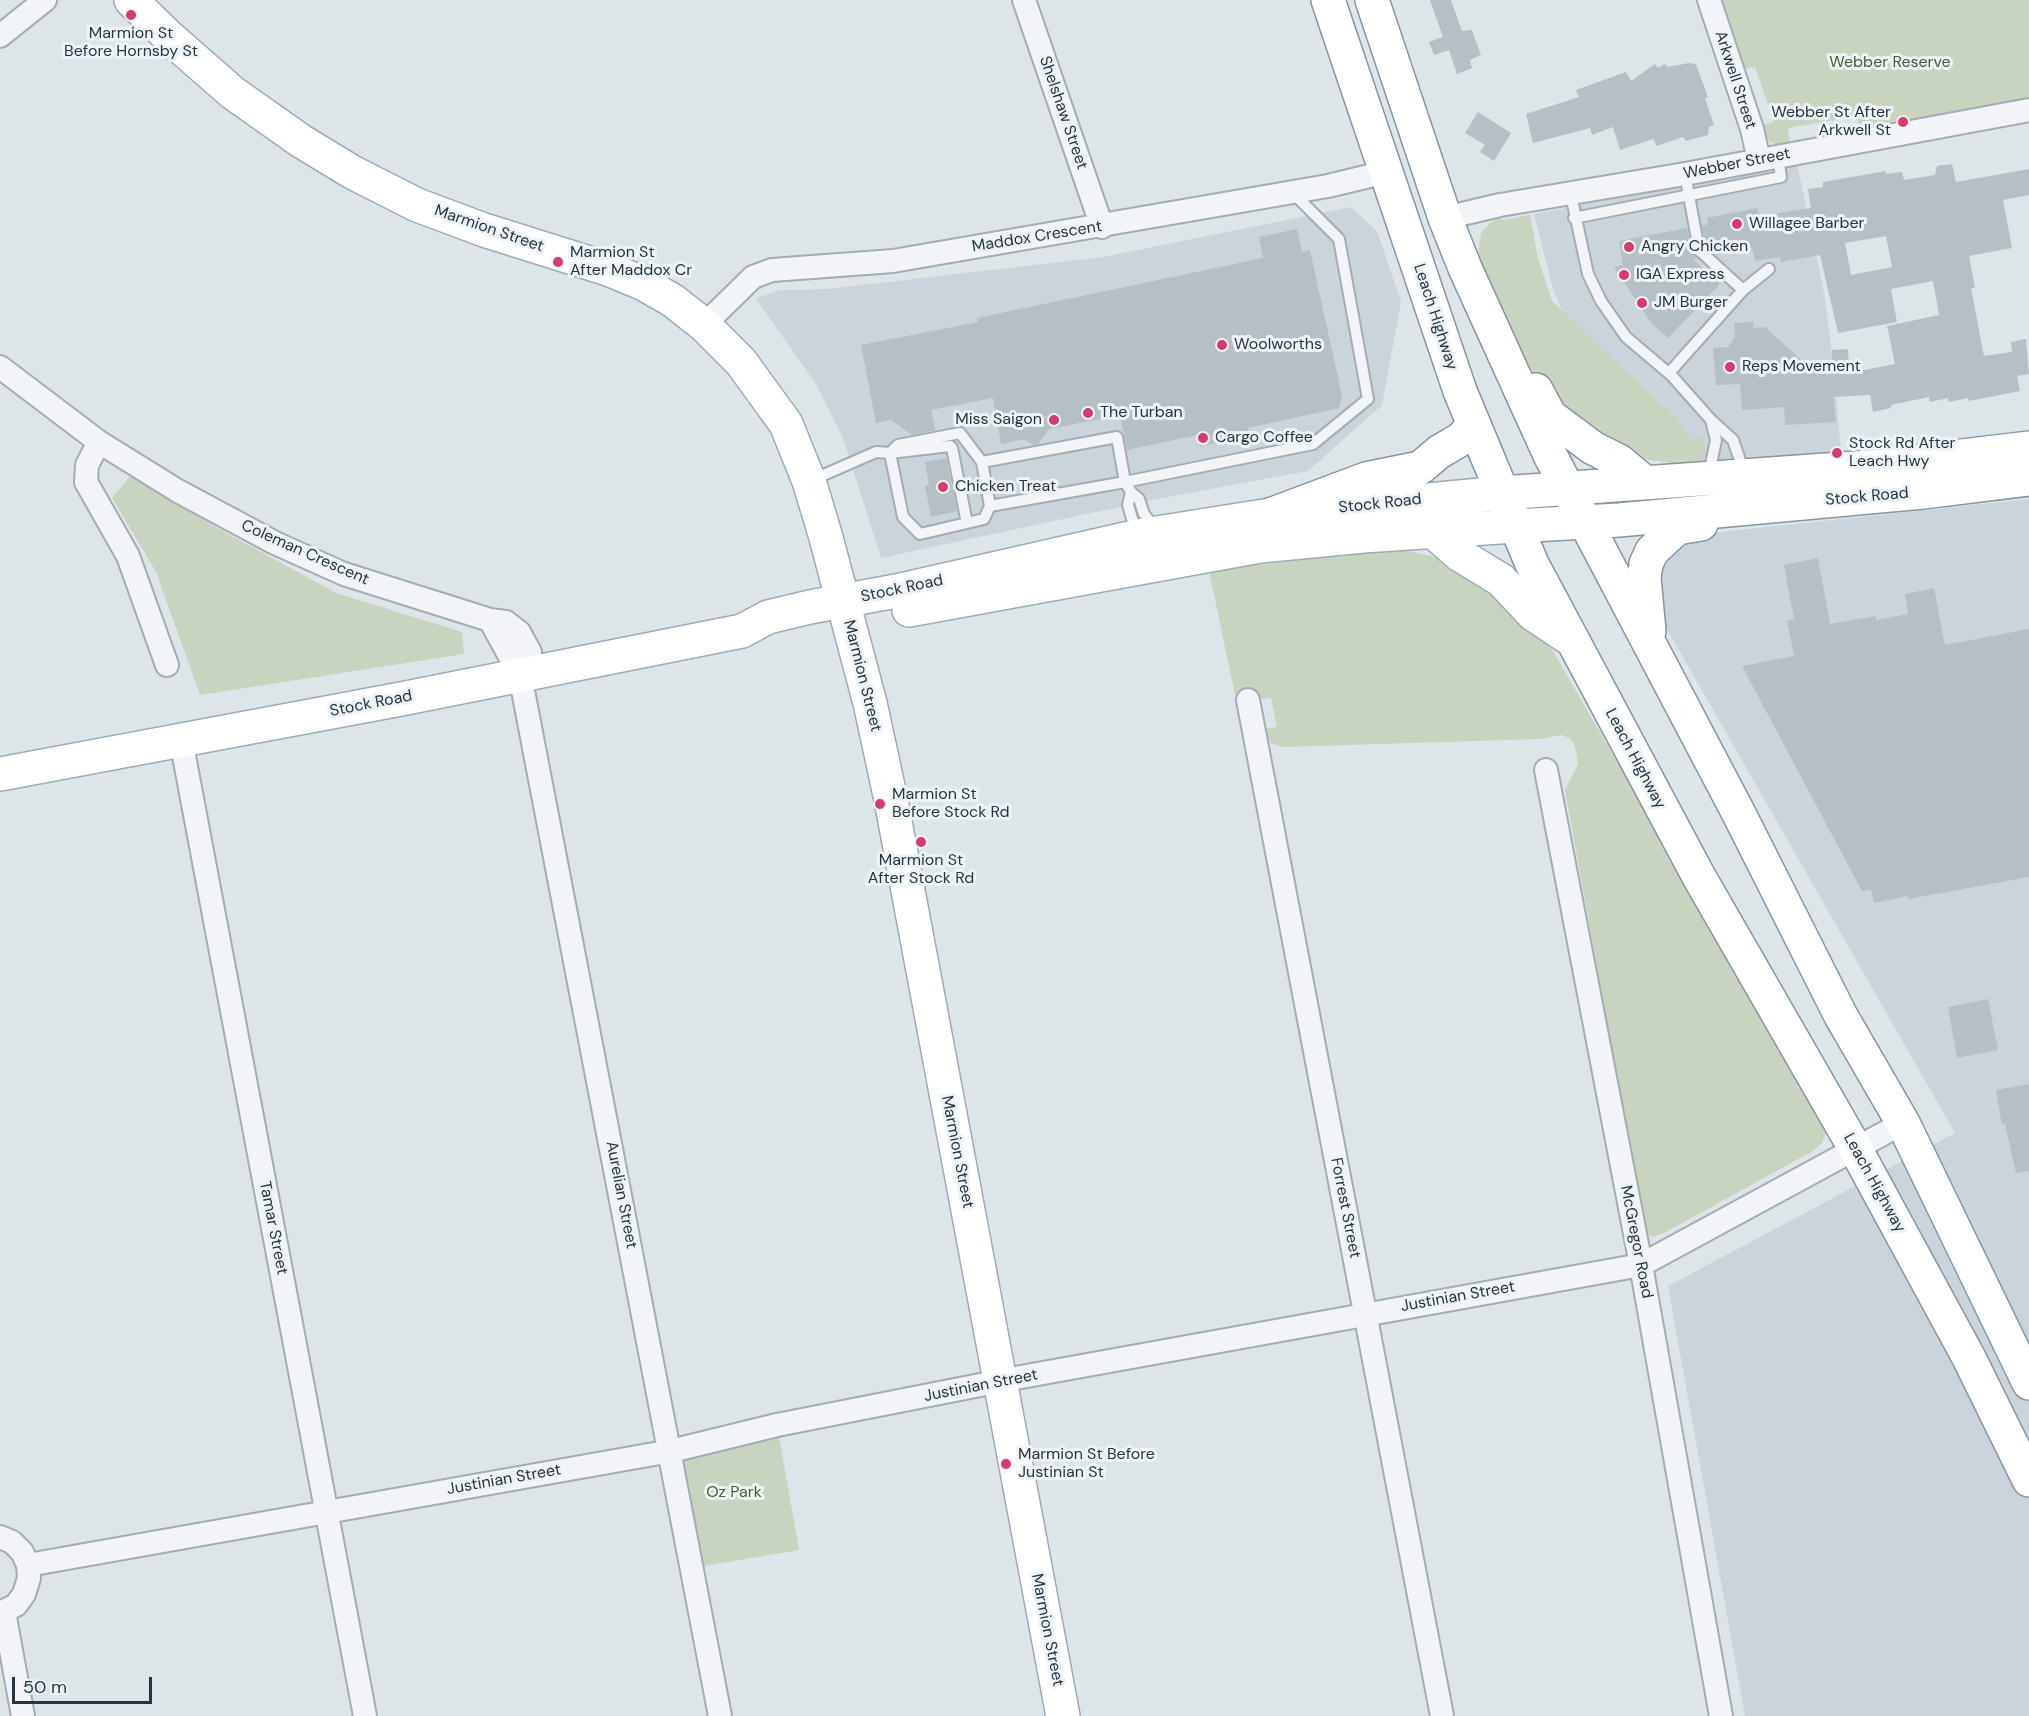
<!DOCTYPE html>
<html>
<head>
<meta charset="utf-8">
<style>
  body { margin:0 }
  #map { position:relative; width:2029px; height:1716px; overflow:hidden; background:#dee5e9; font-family:"DM Sans",sans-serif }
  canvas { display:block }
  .scale { position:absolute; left:12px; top:1677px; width:140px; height:27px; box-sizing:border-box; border:3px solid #263541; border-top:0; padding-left:8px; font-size:18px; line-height:21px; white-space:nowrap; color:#263541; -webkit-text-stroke:4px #eef3f6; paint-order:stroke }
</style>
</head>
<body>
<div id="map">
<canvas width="2029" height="1716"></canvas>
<div class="scale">50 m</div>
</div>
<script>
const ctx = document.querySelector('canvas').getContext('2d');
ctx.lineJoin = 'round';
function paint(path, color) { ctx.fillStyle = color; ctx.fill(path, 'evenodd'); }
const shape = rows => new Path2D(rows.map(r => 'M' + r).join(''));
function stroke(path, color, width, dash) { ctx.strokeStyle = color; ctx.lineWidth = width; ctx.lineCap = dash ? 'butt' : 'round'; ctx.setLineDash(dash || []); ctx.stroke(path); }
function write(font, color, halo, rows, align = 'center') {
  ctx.font = font + ' "DM Sans",sans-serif'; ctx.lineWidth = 6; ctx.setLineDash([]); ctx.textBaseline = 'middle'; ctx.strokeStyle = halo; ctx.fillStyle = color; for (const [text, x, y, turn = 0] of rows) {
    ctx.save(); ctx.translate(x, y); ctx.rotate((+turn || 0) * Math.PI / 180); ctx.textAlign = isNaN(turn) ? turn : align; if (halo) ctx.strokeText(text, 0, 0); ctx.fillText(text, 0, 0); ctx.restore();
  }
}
paint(shape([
  [1797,164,1825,298,1834,370,1841,454,1689,465,1568,325,1553,289,1534,214],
  [1351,207,1377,231,1401,302,1382,405,1308,471,1152,500,881,558,843,438,816,384,756,299,779,290,827,289,1103,257],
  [2029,499,2029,1716,1745,1716,1668,1286,1955,1133,1661,619,1658,565,1691,535]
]), '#ccd4db');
paint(shape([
  [1717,0,2029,0,2029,100,1860,131,1857,116,1788,128,1790,145,1778,146,1769,141,1760,126,1774,122,1755,67,1741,70],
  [1530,215,1538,258,1552,301,1678,420,1690,440,1704,435,1706,453,1698,463,1687,465,1642,459,1575,426,1536,379,1492,291,1478,253,1481,233,1491,222,1500,217,1501,220],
  [131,475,212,525,336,593,462,632,464,654,200,695,156,572,112,498],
  [1398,549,1445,559,1510,597,1553,651,1823,1119,1826,1132,1822,1143,1813,1151,1664,1233,1652,1237,1645,1232,1565,790,1578,764,1575,746,1570,738,1561,735,1539,739,1282,747,1271,743,1264,729,1277,727,1271,698,1257,699,1256,691,1235,695,1209,571,1315,556],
  [777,1425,799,1550,692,1568,671,1451]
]), '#c8d4bf');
paint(shape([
  [1430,0,1451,0,1462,31,1472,30,1481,55,1470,60,1472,68,1457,74,1449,50,1434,55,1429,42,1443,37],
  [1689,63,1696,64,1708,97,1705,98,1714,125,1709,127,1708,135,1686,141,1683,137,1657,146,1653,139,1620,150,1613,127,1592,135,1590,128,1533,143,1526,114,1579,97,1576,90,1626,72,1631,81,1655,64,1658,68,1665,64,1668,67],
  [1478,112,1511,133,1494,161,1480,152,1485,145,1465,133],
  [1952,164,1956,182,2029,169,2029,195,2003,200,2012,248,1969,256,1975,288,1971,288,1984,356,2012,352,2011,342,2026,339,2029,374,2017,376,2020,391,1969,401,1968,398,1949,402,1948,398,1930,402,1929,397,1891,405,1891,408,1873,412,1870,395,1834,397,1836,422,1785,425,1784,407,1742,410,1740,384,1716,385,1713,348,1728,347,1735,337,1734,323,1753,322,1753,328,1765,327,1806,364,1832,362,1832,350,1848,349,1849,373,1895,364,1887,326,1939,315,1933,281,1891,289,1897,322,1838,333,1820,255,1781,262,1780,257,1755,261,1752,248,1715,255,1706,246,1702,226,1708,224,1707,218,1757,208,1759,216,1811,208,1808,189,1823,187,1823,182,1886,171,1886,174,1902,172,1904,180,1935,175,1937,166],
  [1886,236,1892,267,1851,275,1845,243],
  [1687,228,1692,251,1697,258,1693,259,1720,284,1668,338,1652,324,1614,267,1623,265,1619,241],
  [1297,229,1302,252,1310,250,1342,396,1339,408,1248,428,1250,436,1200,446,1198,435,1127,450,1120,415,1049,429,1038,444,1033,445,1025,439,1001,444,993,398,931,410,935,430,912,435,891,420,876,423,861,345,978,322,977,318,1263,258,1259,237],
  [946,458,957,511,931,517,925,486,929,485,925,462],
  [1818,558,1830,624,1876,616,1876,620,1908,614,1905,594,1934,588,1945,645,2029,629,2029,877,1908,899,1908,896,1874,903,1871,890,1862,891,1742,666,1794,656,1787,620,1794,619,1784,565],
  [1988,999,1998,1050,1957,1058,1948,1007],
  [2029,1084,2029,1171,2016,1173,2005,1124,2002,1125,1996,1090]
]), '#b5bfc6');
const lane = shape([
  [1571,195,1588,274,1601,301,1626,337,1672,376,1711,420,1733,440,1744,472],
  [1574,218,1781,177,1778,157],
  [1743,290,1769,269],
  [1669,373,1743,290,1699,250,1685,174],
  [890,453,950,446,952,448,967,523],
  [890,453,898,445,960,433,982,462],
  [1709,474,1716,440,1711,420],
  [812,480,876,452,890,453,903,517,920,534,984,519,990,506,1125,482,1313,444,1368,399,1339,239,1293,193],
  [1131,492,1128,505,1136,532],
  [990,506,982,462,1117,437,1125,482,1131,492,1139,499,1144,514,1155,528]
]);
const street = shape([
  [1024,0,1102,227],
  [1709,0,1752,129,1759,160],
  [0,36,45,0],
  [1445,218,1500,205,1685,174,2029,110],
  [704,325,753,277,772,270,893,261,1328,186,1386,172],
  [0,367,99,442,178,491,275,543,344,574,490,620,506,622,519,632,530,652,520,675],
  [99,442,87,465,86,482,128,556,167,665],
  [490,620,520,675,720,1716],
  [1248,700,1442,1716],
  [181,740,365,1716],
  [1546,770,1641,1265,1721,1716],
  [0,1537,12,1542,22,1552,28,1565,29,1578,24,1594,16,1605,0,1613],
  [28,1565,671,1451,777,1425,1021,1377,1641,1265,1903,1123],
  [4,1612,23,1716]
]);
const primary = shape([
  [131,0,169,37,233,93,301,141,352,172,417,205,484,230,608,269,642,283,672,300,704,325,741,362,786,424,809,481,825,534,870,703,891,800,1063,1716],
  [1435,533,1460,555,1501,580,1533,614,1572,640],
  [909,610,1260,546,1363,536,1515,526],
  [0,774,401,699,742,631,768,617,810,607,896,591,1138,536,1270,515,1502,493]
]);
const highway = shape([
  [1328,0,1460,391,1532,564,1698,875,1855,1148,1969,1358,2029,1480],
  [1372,0,1445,218,1465,268,1550,455,1738,812,1841,1016,1903,1123,2029,1383],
  [1536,390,1550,416,1593,448,1619,461,1644,482],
  [1502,493,1869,467,2029,448],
  [1270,515,1366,479,1420,468,1439,452,1461,439,1473,426],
  [1515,526,1619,520,1923,492,2029,479],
  [1649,631,1644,578,1646,564,1652,551,1677,528,1701,524]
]);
stroke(lane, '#a3adb3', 14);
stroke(street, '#a3adb3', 26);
stroke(primary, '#9dabb6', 36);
stroke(highway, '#8595a1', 36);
stroke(lane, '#f2f4f7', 10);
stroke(street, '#f2f4f7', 22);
stroke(primary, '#fff', 33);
stroke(highway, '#fff', 33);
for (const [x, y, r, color] of [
  [131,15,6,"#d73a6f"],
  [1903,122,6,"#d73a6f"],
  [1737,224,6,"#d73a6f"],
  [1629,247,6,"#d73a6f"],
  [558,262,6,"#d73a6f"],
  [1624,275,6,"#d73a6f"],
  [1642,303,6,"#d73a6f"],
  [1222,345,6,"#d73a6f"],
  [1730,367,6,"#d73a6f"],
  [1088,413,6,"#d73a6f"],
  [1054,420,6,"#d73a6f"],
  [1203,438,6,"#d73a6f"],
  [1837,453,6,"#d73a6f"],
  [943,487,6,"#d73a6f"],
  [880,804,6,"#d73a6f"],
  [921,842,6,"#d73a6f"],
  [1006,1464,6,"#d73a6f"]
]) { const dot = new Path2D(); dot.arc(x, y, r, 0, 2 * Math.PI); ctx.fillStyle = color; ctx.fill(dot); stroke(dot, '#eef3f6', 2); }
write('16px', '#263541', '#eef3f6', [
  ["Marmion St",131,34,"center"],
  ["Before Hornsby St",131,52,"center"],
  ["Webber St After",1891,113,"right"],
  ["Arkwell St",1891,131,"right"],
  ["Willagee Barber",1749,224],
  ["Angry Chicken",1641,247],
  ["Marmion St",570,253],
  ["After Maddox Cr",570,271],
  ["IGA Express",1636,275],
  ["JM Burger",1654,303],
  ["Woolworths",1234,345],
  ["Reps Movement",1742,367],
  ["The Turban",1100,413],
  ["Miss Saigon",1042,420,"right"],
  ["Cargo Coffee",1215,438],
  ["Stock Rd After",1849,444],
  ["Leach Hwy",1849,462],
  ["Chicken Treat",955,487],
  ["Marmion St",892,795],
  ["Before Stock Rd",892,813],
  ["Marmion St",921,861,"center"],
  ["After Stock Rd",921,879,"center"],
  ["Marmion St Before",1018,1455],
  ["Justinian St",1018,1473]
], 'left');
write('16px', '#435e33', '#eef3f6', [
  ["Webber Reserve",1890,63],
  ["Oz Park",734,1493]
]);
write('16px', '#263541', '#eef3f6', [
  ["Arkwell Street",1735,80,72],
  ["Shelshaw Street",1063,113,71],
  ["Webber Street",1737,164,-11],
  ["Marmion Street",489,229,19],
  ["Maddox Crescent",1037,237,-9],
  ["Leach Highway",1435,317,72],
  ["Stock Road",1867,497,-5],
  ["Stock Road",1380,504,-6],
  ["Coleman Crescent",305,553,24],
  ["Stock Road",902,589,-12],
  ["Marmion Street",862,676,76],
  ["Stock Road",371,704,-11],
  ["Leach Highway",1635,759,62],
  ["Marmion Street",957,1152,79],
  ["Leach Highway",1874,1183,61],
  ["Aurelian Street",621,1195,79],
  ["Forrest Street",1345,1208,79],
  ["Tamar Street",273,1228,79],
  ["McGregor Road",1636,1242,79],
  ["Justinian Street",1458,1297,-10],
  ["Justinian Street",981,1386,-11],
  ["Justinian Street",504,1480,-10],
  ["Marmion Street",1047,1630,79]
]);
</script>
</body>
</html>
